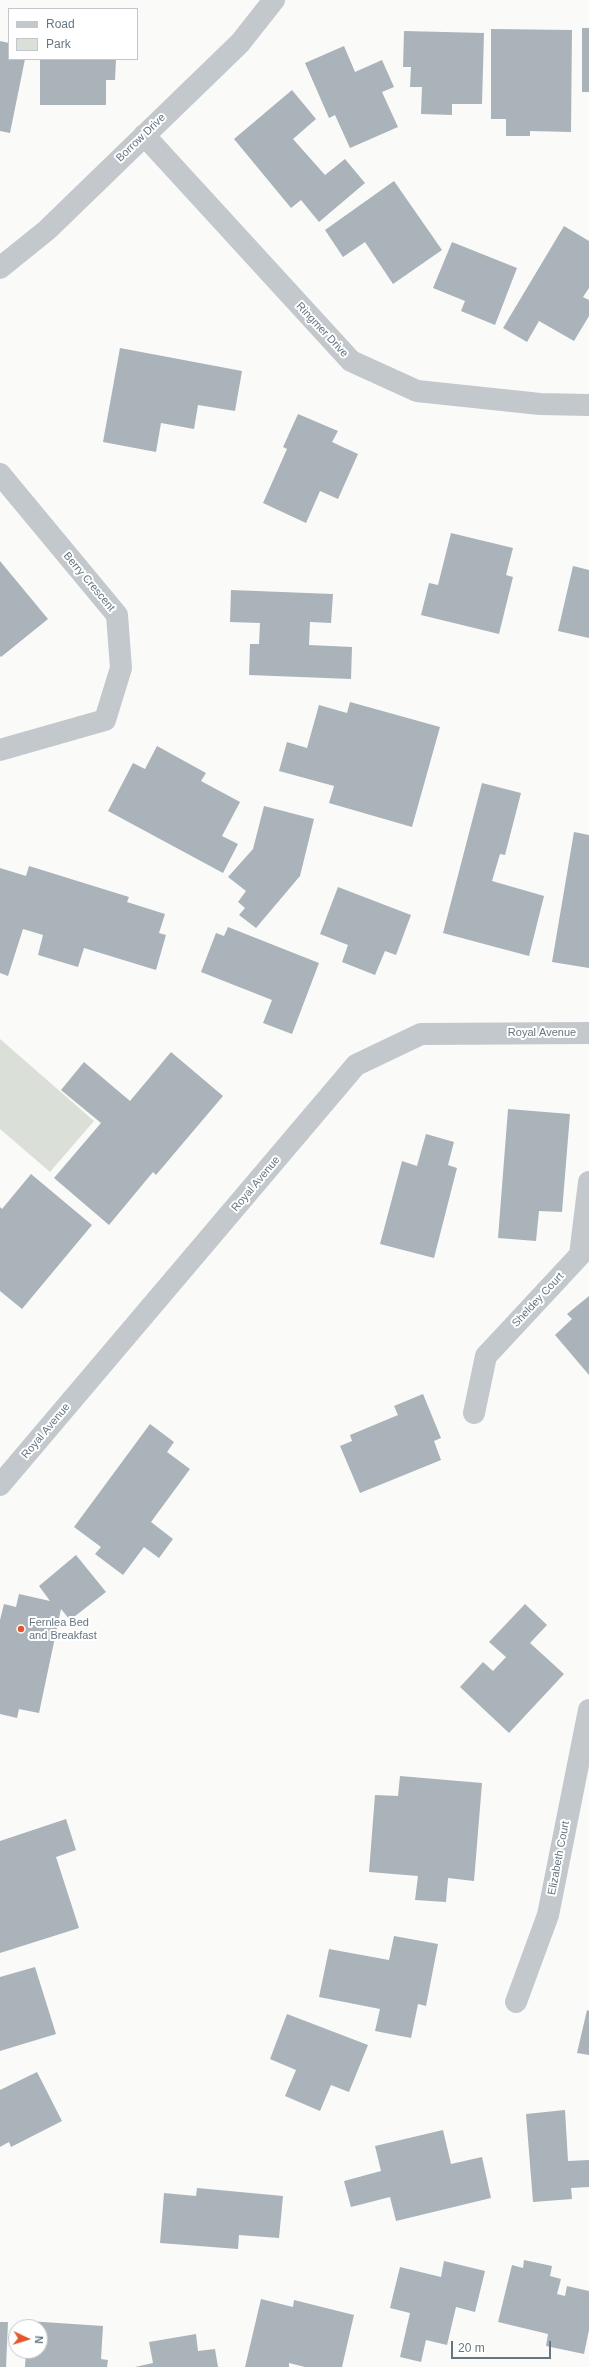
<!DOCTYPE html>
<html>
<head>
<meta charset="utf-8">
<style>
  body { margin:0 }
  #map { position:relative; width:589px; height:2367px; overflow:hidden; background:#fafaf8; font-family:Helvetica,sans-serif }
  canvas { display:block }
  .legend { position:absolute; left:8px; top:8px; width:130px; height:52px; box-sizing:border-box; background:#fff; border:1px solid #c1c8cd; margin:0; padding:5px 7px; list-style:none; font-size:12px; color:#657683 }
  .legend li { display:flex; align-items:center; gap:8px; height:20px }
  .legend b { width:20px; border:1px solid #c1c8cd }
  .north { position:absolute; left:8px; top:2319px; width:40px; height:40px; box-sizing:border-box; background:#fff; border:1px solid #c1c8cd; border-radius:50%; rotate:94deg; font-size:11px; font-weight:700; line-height:16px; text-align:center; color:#657683 }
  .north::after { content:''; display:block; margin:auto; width:14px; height:18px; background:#e4572e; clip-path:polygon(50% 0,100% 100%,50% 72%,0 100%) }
  .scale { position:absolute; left:451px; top:2341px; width:100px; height:18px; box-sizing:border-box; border:2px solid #657683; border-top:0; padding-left:5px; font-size:12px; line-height:14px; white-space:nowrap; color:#657683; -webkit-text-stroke:3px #fff; paint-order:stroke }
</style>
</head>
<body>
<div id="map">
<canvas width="589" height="2367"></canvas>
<ul class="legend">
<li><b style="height:5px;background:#c3c8cc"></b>Road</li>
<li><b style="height:11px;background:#dadfd7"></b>Park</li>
</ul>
<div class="north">N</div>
<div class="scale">20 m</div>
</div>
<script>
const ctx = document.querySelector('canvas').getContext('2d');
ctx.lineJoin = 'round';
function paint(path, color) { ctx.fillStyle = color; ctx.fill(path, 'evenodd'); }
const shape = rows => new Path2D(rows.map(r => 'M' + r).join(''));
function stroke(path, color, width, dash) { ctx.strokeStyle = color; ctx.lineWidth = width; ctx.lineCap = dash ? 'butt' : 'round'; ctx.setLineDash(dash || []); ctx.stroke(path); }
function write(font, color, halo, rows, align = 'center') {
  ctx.font = font + ' Helvetica,sans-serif'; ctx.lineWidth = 4; ctx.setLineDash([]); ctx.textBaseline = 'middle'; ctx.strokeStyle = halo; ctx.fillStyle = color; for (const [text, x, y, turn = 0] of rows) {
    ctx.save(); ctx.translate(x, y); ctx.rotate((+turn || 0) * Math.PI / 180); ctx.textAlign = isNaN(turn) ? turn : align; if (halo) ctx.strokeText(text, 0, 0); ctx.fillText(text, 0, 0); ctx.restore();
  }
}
paint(shape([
  [0,1039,94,1121,50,1172,0,1129]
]), '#dadfd7');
paint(shape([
  [582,28,589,28,589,92,582,92],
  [491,29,572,30,571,132,530,131,530,136,506,136,506,119,491,119],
  [404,31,484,33,482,104,452,104,452,115,421,114,422,87,410,87,411,67,403,67],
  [0,41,9,43,9,59,25,59,10,133,0,131],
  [344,46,355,72,382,60,394,87,382,92,398,127,350,148,335,115,329,118,305,63],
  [40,59,116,59,115,80,106,80,106,105,40,105],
  [292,90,316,119,293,139,325,175,345,159,365,183,319,222,301,200,291,208,234,139],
  [394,181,442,250,393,284,365,242,343,257,325,230],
  [564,226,589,241,589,288,583,297,589,300,589,316,574,341,539,321,527,342,503,328],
  [452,242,517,268,495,325,461,311,465,301,433,288],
  [120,348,242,371,235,411,198,405,194,429,161,423,156,452,103,442],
  [298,414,338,431,332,442,358,454,338,499,320,491,306,523,263,503,287,449,283,447],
  [451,533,513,548,506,575,513,577,499,634,421,615,429,583,438,585],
  [0,561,48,619,1,657,0,656],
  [573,566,589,570,589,638,558,631],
  [231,590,333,594,331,623,310,622,309,645,352,647,351,679,249,675,250,644,259,644,260,623,230,622],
  [350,702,440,727,412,827,329,803,334,786,279,771,287,742,307,748,319,705,347,713],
  [157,746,206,773,201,781,240,802,222,836,238,844,223,873,108,811,133,763,145,769],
  [482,783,521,793,505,855,500,854,492,881,544,896,529,956,443,933],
  [264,806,314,819,300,876,256,928,239,915,245,908,238,902,246,891,228,877,253,849],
  [574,832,589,835,589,968,552,962],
  [29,866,129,897,127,902,165,914,159,933,166,935,156,970,84,948,78,967,38,955,43,935,23,929,8,976,0,973,0,868,26,876],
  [338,887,411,915,396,955,385,951,375,975,342,962,348,945,320,934],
  [228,927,319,963,292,1034,263,1023,272,1000,201,972,216,933,224,936],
  [171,1052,223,1096,156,1175,153,1172,109,1225,54,1178,101,1123,61,1090,84,1062,130,1101],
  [508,1109,570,1114,562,1212,539,1211,536,1241,498,1238],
  [426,1134,454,1142,448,1165,457,1168,434,1258,380,1244,402,1161,417,1166],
  [31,1174,92,1225,22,1309,0,1291,0,1207,2,1209],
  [589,1296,589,1375,555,1335,572,1319,567,1314],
  [423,1394,441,1438,434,1441,441,1460,360,1493,340,1446,352,1441,350,1435,398,1415,394,1406],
  [150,1424,174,1442,167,1452,190,1469,151,1522,173,1539,159,1558,144,1547,123,1575,95,1554,101,1547,74,1527],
  [76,1555,106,1592,70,1620,61,1609,39,1713,19,1709,17,1718,0,1714,0,1620,4,1604,16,1607,19,1594,50,1601,39,1586],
  [525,1604,547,1625,530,1643,564,1674,509,1733,460,1687,483,1662,493,1671,506,1657,489,1642],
  [400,1776,482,1783,474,1881,448,1878,446,1902,415,1900,418,1876,369,1872,375,1795,398,1796],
  [66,1819,76,1850,56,1857,79,1928,0,1953,0,1841],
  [394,1936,438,1944,426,2006,418,2004,411,2038,375,2031,380,2009,319,1997,329,1949,389,1960],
  [35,1967,56,2034,0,2051,0,1977],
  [587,2010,589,2011,589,2055,577,2053],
  [287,2014,368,2045,349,2092,331,2085,320,2111,285,2096,296,2070,270,2059],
  [37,2072,62,2121,11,2147,9,2142,0,2147,0,2090],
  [565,2110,568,2161,589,2160,589,2187,571,2188,572,2199,533,2202,526,2114],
  [443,2130,451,2164,482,2157,491,2198,396,2221,390,2197,351,2207,344,2181,381,2171,375,2146],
  [197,2188,283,2196,279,2238,239,2235,238,2249,160,2243,164,2193,196,2196],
  [524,2260,552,2266,550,2276,561,2279,557,2294,565,2296,567,2286,589,2291,589,2330,584,2354,546,2346,548,2334,498,2322,512,2265,523,2268],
  [444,2261,485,2271,475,2312,456,2307,447,2345,426,2340,421,2362,400,2357,410,2313,390,2308,400,2267,441,2277],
  [261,2299,293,2307,294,2300,354,2315,342,2367,305,2367,289,2363,289,2367,245,2367],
  [28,2321,103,2326,101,2359,108,2360,107,2367,25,2367,26,2351,40,2351,40,2327,27,2327],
  [0,2322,8,2322,6,2367,0,2367],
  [196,2334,198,2351,215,2349,218,2367,135,2367,153,2363,149,2342]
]), '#aab3b9');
stroke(shape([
  [144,135,351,361,417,391,540,404,589,405],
  [0,268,47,230,240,43,274,0],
  [0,474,117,615,121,668,105,720,0,750],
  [474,1413,486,1356,580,1255,589,1182],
  [0,1485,356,1065,421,1034,589,1033],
  [516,2002,548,1915,589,1710]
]), '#c3c8cc', 22);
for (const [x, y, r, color] of [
  [21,1629,4,"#e4572e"]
]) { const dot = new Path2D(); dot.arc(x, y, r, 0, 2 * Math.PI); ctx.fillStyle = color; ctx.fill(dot); stroke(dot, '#fff', 1.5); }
write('11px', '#657683', '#fff', [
  ["Borrow Drive",141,138,-44],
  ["Ringmer Drive",322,330,47],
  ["Berry Crescent",89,582,50],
  ["Royal Avenue",542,1033],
  ["Royal Avenue",256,1184,-50],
  ["Sheldey Court",538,1300,-47],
  ["Royal Avenue",46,1431,-50],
  ["Elizabeth Court",559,1858,-79]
]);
write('11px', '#657683', '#fff', [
  ["Fernlea Bed",29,1623],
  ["and Breakfast",29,1636]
], 'left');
</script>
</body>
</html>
